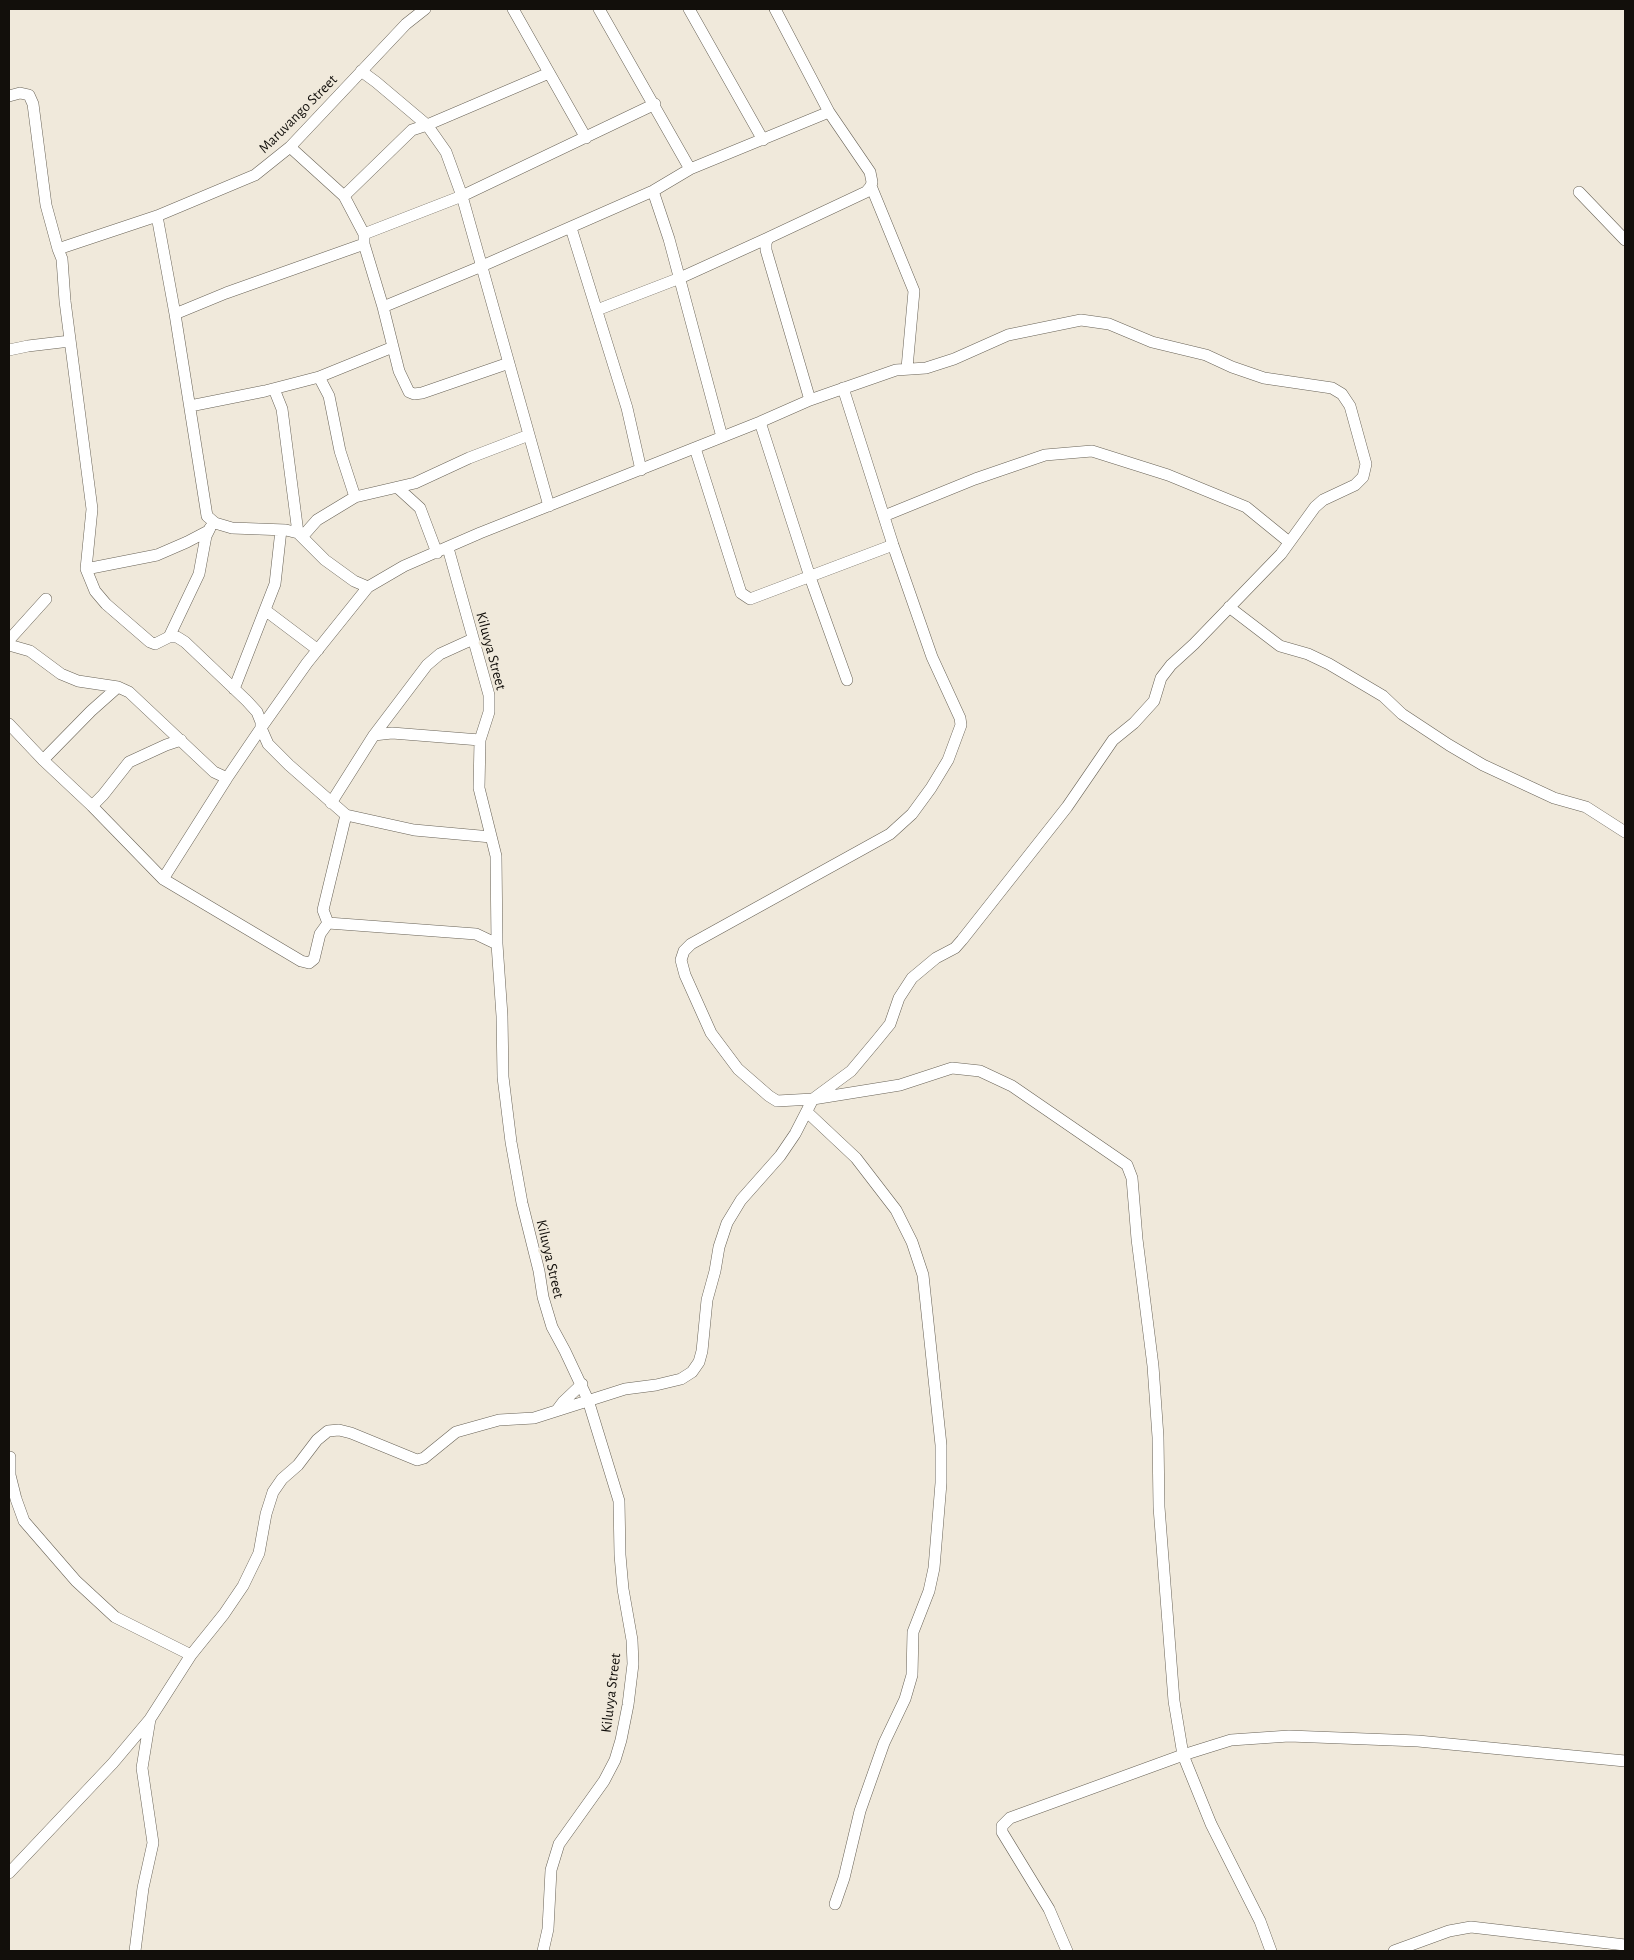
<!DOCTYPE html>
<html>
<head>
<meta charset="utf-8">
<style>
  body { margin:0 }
  #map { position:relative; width:1634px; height:1960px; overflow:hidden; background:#f0e9db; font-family:"Alegreya Sans",sans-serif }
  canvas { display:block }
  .frame { position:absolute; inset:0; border:10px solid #120f0b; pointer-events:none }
</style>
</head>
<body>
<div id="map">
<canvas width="1634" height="1960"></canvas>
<div class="frame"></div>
</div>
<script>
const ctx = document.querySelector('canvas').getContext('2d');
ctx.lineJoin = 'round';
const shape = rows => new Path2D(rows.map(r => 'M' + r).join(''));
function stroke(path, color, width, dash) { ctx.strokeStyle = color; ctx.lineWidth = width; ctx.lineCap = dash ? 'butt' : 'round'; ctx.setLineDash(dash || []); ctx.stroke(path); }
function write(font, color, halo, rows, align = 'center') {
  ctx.font = font + ' "Alegreya Sans",sans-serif'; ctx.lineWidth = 5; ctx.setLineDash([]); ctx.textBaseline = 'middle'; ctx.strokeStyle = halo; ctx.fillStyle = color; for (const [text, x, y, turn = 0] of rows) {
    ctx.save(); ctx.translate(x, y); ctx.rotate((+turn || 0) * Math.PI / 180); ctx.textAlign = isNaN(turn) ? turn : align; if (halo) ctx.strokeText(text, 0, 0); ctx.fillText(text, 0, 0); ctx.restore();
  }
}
const minor = shape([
  [513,9,586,138],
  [599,9,690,169],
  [689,9,763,140],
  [775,9,829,112,870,172,872,182,871,186,866,192,768,238,766,243,766,250,810,400],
  [361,71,376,82,427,125,446,152,462,196,549,506],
  [9,96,20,93,29,95,33,104,46,205,58,249,62,259,65,301,92,509,86,569,95,591,106,604,150,642,155,644,169,637,177,637,185,642,247,701,257,712,261,722,261,728,268,744,289,765,346,815,414,830,491,837],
  [290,147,344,196,364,234,364,244,383,307,399,371,409,392,414,394,422,393,509,363],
  [871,186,914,291,907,368],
  [653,191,669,239,722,437],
  [1579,192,1625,240],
  [344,196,412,130,427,125,549,73],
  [571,228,627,408,641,470],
  [364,234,462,196,655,104],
  [58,249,157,216,255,175,290,147,406,24,425,9],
  [383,307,482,266,653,191,690,169,829,112],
  [597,310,680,278,768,238],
  [175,314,226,293,364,244],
  [9,350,28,346,70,341],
  [319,377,329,396,340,451,355,497],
  [843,388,893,545,932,657,960,718,961,725,948,760,931,788,912,814,890,834,691,944,684,951,681,960,685,975,711,1033,738,1069,769,1096,777,1101,813,1099,900,1085,952,1068,980,1071,1012,1086,1127,1165,1132,1178,1137,1239,1153,1366,1158,1437,1159,1507,1174,1701,1183,1755,1211,1824,1260,1921,1271,1951],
  [274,389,282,409,298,533],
  [190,406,265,391,319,377,393,347],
  [760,422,810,577,847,680],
  [695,448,741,593,750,599,893,545],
  [398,488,420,508,437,553],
  [884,516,975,479,1045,455,1092,451,1168,475,1246,507,1289,542],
  [302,537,317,520,355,497,415,483,469,458,529,435],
  [448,548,489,695,489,712,480,740,479,788,496,856,497,944,502,1016,503,1077,511,1142,522,1203,539,1271,543,1297,552,1327,565,1351,588,1400,619,1501,620,1555,623,1589,632,1640,633,1664,628,1705,621,1740,615,1760,604,1781,559,1844,551,1870,548,1929,543,1951],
  [86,569,157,555,187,542,208,531],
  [1229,607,1280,646,1308,654,1329,664,1383,696,1402,714,1449,745,1483,765,1554,798,1586,807,1625,832],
  [265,610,318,650],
  [169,637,199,574,206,536,210,528],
  [9,640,46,599],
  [9,645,30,651,61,674,78,681,118,687,129,692,214,772,227,778],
  [234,689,275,584,281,530],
  [9,724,43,760,92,806,163,879,301,961,309,963,314,959,320,934,328,923,476,934,497,944],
  [374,735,392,733,480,740],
  [43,760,91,711,118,687],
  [331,803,374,735,427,665,440,654,473,639],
  [92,806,103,795,129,762,166,745,181,740],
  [163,879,227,778,261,728,307,663,368,587],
  [328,923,323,910,346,815],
  [807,1112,856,1158,896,1210,912,1242,923,1275,941,1445,941,1483,934,1568,929,1591,913,1632,912,1675,905,1699,884,1743,860,1811,844,1878,835,1904],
  [557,1410,563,1402,582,1384],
  [10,1457,10,1475,16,1499,24,1521,76,1581,115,1617,191,1655],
  [9,1873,113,1763,150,1719,191,1655,224,1614,243,1586,259,1553,266,1514,273,1492,282,1479,298,1465,317,1440,328,1431,339,1430,351,1433,417,1460,424,1458,456,1432,499,1420,534,1418,625,1389,656,1385,681,1379,692,1372,699,1362,702,1351,707,1300,715,1271,719,1247,727,1223,741,1200,780,1156,795,1134,813,1099,851,1071,877,1040,890,1024,899,998,912,978,936,958,955,948,962,940,1067,807,1113,740,1134,723,1154,701,1161,678,1171,665,1194,644,1281,554,1315,507,1323,500,1355,485,1363,477,1366,464,1350,406,1342,394,1332,388,1264,378,1232,367,1206,355,1152,342,1109,324,1081,320,1008,335,954,359,926,368,896,370,810,400,760,422,480,533,404,566,368,587,354,581,325,560,298,533,286,530,232,528,215,523,207,516,175,314,157,216],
  [135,1951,143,1888,153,1843,142,1768,150,1719],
  [1067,1951,1049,1909,1002,1832,1002,1826,1010,1818,1183,1755,1231,1740,1289,1736,1418,1741,1625,1761],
  [1394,1951,1449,1931,1471,1927,1625,1945]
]);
stroke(minor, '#686256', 12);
stroke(minor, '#fff', 11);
write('15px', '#120f0b', '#f0e9db', [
  ["Maruvango Street",298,114,-45],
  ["Kiluvya Street",491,651,75],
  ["Kiluvya Street",550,1259,77],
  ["Kiluvya Street",611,1693,-83]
]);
</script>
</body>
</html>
